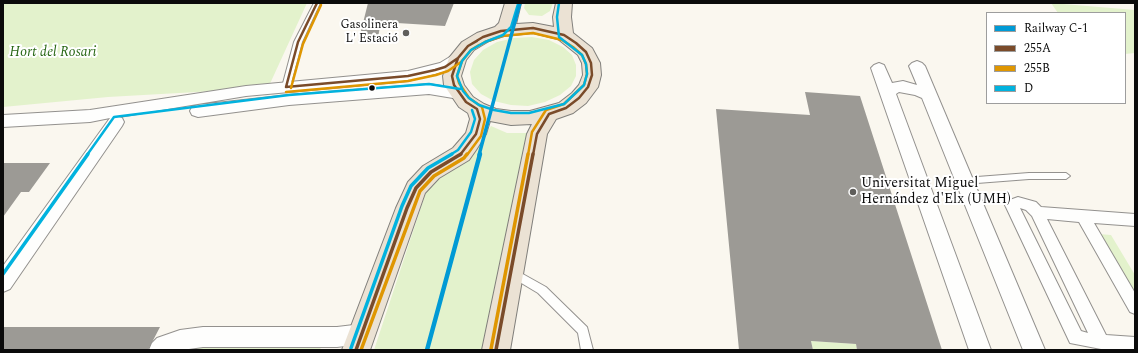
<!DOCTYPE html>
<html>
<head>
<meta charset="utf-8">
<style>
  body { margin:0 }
  #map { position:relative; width:1138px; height:353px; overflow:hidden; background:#faf7ef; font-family:Spectral,serif }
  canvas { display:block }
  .frame { position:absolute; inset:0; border:4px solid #0b0b0b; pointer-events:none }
  .legend { position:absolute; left:986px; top:12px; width:140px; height:92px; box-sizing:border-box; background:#fff; border:1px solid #9d9d9d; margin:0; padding:5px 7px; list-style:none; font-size:12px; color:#0b0b0b }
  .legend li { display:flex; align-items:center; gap:8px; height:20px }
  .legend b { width:20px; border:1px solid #9d9d9d }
</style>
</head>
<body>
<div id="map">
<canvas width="1138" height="353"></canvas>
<div class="frame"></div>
<ul class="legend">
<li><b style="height:5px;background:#009ad5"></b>Railway C-1</li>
<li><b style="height:5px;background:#7a4b2a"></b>255A</li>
<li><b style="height:5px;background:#df9601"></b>255B</li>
<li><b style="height:5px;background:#01b2de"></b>D</li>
</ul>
</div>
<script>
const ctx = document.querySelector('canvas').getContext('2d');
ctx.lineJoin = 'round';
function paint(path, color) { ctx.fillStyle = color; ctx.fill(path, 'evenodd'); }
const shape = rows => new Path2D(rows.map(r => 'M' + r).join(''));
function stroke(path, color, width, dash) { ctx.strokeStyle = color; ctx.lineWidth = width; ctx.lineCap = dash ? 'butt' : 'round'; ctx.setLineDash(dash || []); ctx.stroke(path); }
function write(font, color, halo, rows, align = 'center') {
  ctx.font = font + ' Spectral,serif'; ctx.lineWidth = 4; ctx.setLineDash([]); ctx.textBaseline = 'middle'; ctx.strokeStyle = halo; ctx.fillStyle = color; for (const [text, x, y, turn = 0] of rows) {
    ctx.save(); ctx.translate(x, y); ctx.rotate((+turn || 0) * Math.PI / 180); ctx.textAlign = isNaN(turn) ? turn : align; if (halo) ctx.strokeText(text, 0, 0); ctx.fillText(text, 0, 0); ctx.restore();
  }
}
paint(shape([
  [3,3,307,3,268,88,108,97,3,107],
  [525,3,553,3,550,11,542,16,529,15,524,8],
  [1051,3,1135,10,1135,53,1125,54,1125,13,1058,13],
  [532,37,549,40,563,47,572,55,576,65,576,76,571,86,560,95,545,102,528,106,511,105,494,101,481,94,472,84,470,72,474,60,483,50,497,42,514,38],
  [491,126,507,133,529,133,483,350,374,350,427,189,441,174,469,160],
  [1099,234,1111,235,1135,275,1135,296],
  [811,341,856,344,857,350,813,350],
  [200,345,321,347,320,350,179,350]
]), '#e3f2cc');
paint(shape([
  [368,3,454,3,445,26,381,22,377,42,358,43],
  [805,92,860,96,942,350,857,350,856,344,811,341,813,350,739,350,716,109,810,115],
  [3,163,50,163,29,192,21,192,3,217],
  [3,327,160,327,148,350,3,350]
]), '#9c9a95');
const service = shape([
  [314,3,320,3,302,42,290,87,286,90,283,89,282,87,294,42,314,3],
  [1029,173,1066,173,1070,176,1066,179,1029,179,964,184,961,183,959,181,961,179,964,178,1029,173],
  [512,268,546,287,587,327,593,350,581,350,578,333,538,293,508,275,507,272,508,269,512,268]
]);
const pedestrian = shape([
  [1018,197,1036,202,1041,207,1135,214,1135,226,1094,223,1135,293,1135,314,1130,312,1079,222,1047,219,1106,335,1135,337,1135,350,1101,349,1070,343,1005,205,1007,201,1018,197],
  [1020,208,1026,210,1032,216,1088,333,1081,331,1020,208]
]);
const minor = shape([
  [458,53,463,55,465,58,450,70,408,81,246,96,119,117,122,118,124,122,122,126,10,289,3,292,3,266,110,118,90,122,3,127,3,115,90,110,246,86,408,71,440,63,453,55,458,53],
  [917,61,922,63,925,66,1045,350,1023,350,922,98,915,95,899,92,896,94,991,350,969,350,871,68,874,65,879,63,884,65,892,83,903,81,917,85,909,66,912,63,917,61],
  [429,84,465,90,467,94,465,98,459,99,429,94,289,105,198,117,192,115,190,111,192,107,198,105,289,95,429,84],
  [362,324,370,327,373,334,370,341,362,344,337,347,203,347,182,350,149,350,152,343,157,338,180,330,203,327,337,327,362,324]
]);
const trunk = shape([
  [505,3,521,3,516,24,533,23,554,27,553,17,556,3,572,3,571,17,573,33,592,48,600,63,601,75,598,87,586,103,573,113,556,119,547,134,510,350,482,350,527,134,532,124,511,125,490,121,486,134,476,150,469,160,439,178,425,193,370,350,342,350,396,208,408,182,423,166,453,148,466,133,470,119,468,113,459,107,444,85,443,76,449,58,462,42,477,33,495,27,499,23,505,3],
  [533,33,558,39,578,55,582,63,583,75,579,85,572,93,559,103,530,111,511,111,496,109,484,104,473,97,464,85,461,76,466,60,474,50,489,41,504,36,533,33]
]);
stroke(service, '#93918e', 2);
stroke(pedestrian, '#93918e', 2);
stroke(minor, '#93918e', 2);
stroke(trunk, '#807f7b', 2);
paint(service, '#fefefd');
paint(pedestrian, '#fefefd');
paint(minor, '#fefefd');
paint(trunk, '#ebe2d4');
stroke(shape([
  [286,87,408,76,435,70,445,67,458,58,468,46,477,41],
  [286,87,298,42,317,3],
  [460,155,476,134,480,119,477,109,466,102,454,85,452,76,458,58,468,46,483,37,501,31,533,28,564,35,576,43,586,52,591,63,592,75,588,87,579,98,566,108,549,114,537,134,533,155]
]), '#7a4b2a', 2.5);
stroke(shape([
  [356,350,407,208,416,188,431,172,461,154],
  [496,350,533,154]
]), '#7a4b2a', 3.5);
stroke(shape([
  [291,88,303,44,321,5],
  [286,92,408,81,436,75,448,71,461,62,471,50,479,45],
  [467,155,481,136,485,119,482,107,469,98,459,83,457,76,462,61,471,50,485,42,502,36,533,33,562,40,573,47,582,55,586,64,587,74,584,85,564,104,546,110,532,132,528,155]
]), '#df9601', 2.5);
stroke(shape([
  [491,349,528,154],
  [361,350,420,191,434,176,464,158,467,154]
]), '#df9601', 3.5);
stroke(shape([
  [518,4,511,27,503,35,485,42,471,50,462,61,457,76,463,91,469,98,479,105,494,110,511,113,529,113,564,104,584,85,587,74,586,64,582,55,559,37,557,17,559,3],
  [87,155,114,117,289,95,429,84,460,89],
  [450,155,458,150,471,132,475,119,472,110]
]), '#01b2de', 2.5);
stroke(shape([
  [3,274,88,154],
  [351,348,402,206,411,186,428,168,452,154]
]), '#01b2de', 3.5);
stroke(shape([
  [479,155,520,3]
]), '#009ad5', 3.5);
stroke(shape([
  [427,350,480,154]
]), '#009ad5', 4.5);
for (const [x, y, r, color] of [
  [406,33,4,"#5f5e5b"],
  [372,88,3.5,"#0b0b0b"],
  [853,192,4,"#5f5e5b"]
]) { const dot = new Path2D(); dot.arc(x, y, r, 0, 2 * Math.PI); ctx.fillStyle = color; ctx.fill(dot); stroke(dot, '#fff', 1.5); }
write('12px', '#0b0b0b', '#fff', [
  ["Gasolinera",398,26],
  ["L' Estació",398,40]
], 'right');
write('italic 14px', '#296816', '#fff', [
  ["Hort del Rosari",53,53]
]);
write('14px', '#0b0b0b', '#fff', [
  ["Universitat Miguel",861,184],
  ["Hernández d'Elx (UMH)",861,200]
], 'left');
</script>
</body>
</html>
